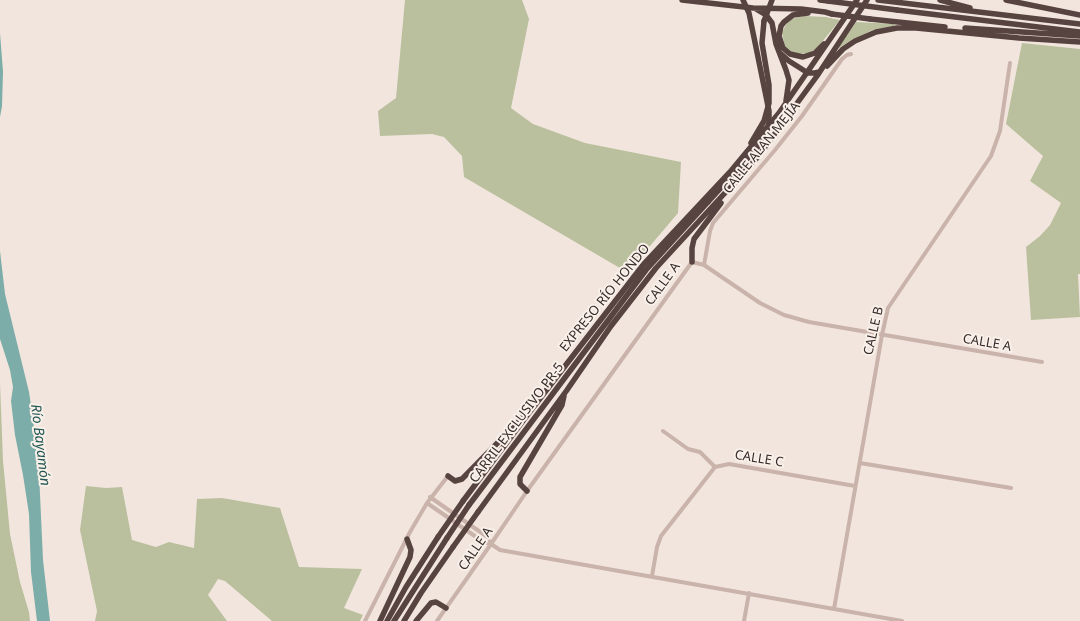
<!DOCTYPE html>
<html>
<head>
<meta charset="utf-8">
<style>
  body { margin:0 }
  canvas { display:block; background:#f1e5dd }
</style>
</head>
<body>
<canvas width="1080" height="621"></canvas>
<script>
const ctx = document.querySelector('canvas').getContext('2d');
ctx.lineJoin = 'round';
function paint(path, color) { ctx.fillStyle = color; ctx.fill(path, 'evenodd'); }
const shape = rows => new Path2D(rows.map(r => 'M' + r).join(''));
function stroke(path, color, width, dash) { ctx.strokeStyle = color; ctx.lineWidth = width; ctx.lineCap = dash ? 'butt' : 'round'; ctx.setLineDash(dash || []); ctx.stroke(path); }
function write(font, color, halo, rows, align = 'center') {
  ctx.font = font + ' "Noto Sans",sans-serif'; ctx.lineWidth = 4; ctx.setLineDash([]); ctx.textBaseline = 'middle'; ctx.strokeStyle = halo; ctx.fillStyle = color; for (const [text, x, y, turn = 0] of rows) {
    ctx.save(); ctx.translate(x, y); ctx.rotate((+turn || 0) * Math.PI / 180); ctx.textAlign = isNaN(turn) ? turn : align; if (halo) ctx.strokeText(text, 0, 0); ctx.fillText(text, 0, 0); ctx.restore();
  }
}
paint(shape([
  [405,0,522,0,529,19,511,108,533,124,585,143,681,162,678,213,633,266,625,271,464,177,462,156,444,137,432,134,380,136,378,111,396,98],
  [804,16,826,17,840,20,817,48,809,53,800,54,791,52,785,47,782,33,787,22,791,19],
  [856,22,894,24,894,26,873,30,853,39,839,48,838,48],
  [1022,43,1080,49,1080,274,1078,274,1080,317,1031,320,1026,247,1040,236,1050,225,1061,203,1030,181,1043,156,1006,124],
  [0,383,3,461,10,534,20,582,29,612,30,621,0,621],
  [86,486,106,488,122,487,132,540,156,547,169,542,194,548,197,499,222,498,280,508,299,567,362,569,344,608,363,615,360,621,272,621,225,581,218,579,208,595,227,621,95,621,97,611,80,530]
]), '#bac09e');
paint(shape([
  [0,33,3,72,2,106,0,117],
  [0,251,5,294,29,392,33,419,39,473,43,560,50,621,37,621,31,572,29,514,23,475,15,435,11,401,13,387,10,370,0,339]
]), '#7dada8');
stroke(shape([
  [704,265,710,231,713,223,775,150,802,116,842,59,847,55,851,54],
  [663,431,688,449,700,452,715,467],
  [860,463,1011,488],
  [430,497,486,536,491,544],
  [427,503,482,541,491,544,500,550,902,621],
  [652,576,657,547,661,536,715,467,729,464,855,486],
  [834,609,882,335,888,308,991,156,1000,131,1010,63],
  [365,621,410,532,427,503,448,476],
  [437,621,491,544,527,491,692,262,704,265,760,303,784,315,809,322,1042,362],
  [744,621,749,593]
]), '#c9b3aa', 4);
stroke(shape([
  [682,0,753,8,801,9,825,12,832,14],
  [820,0,828,1],
  [878,0,1080,24],
  [940,0,970,8],
  [1006,0,1080,15],
  [756,9,766,15,772,23,776,44,786,70,789,80,786,101],
  [897,10,1080,32],
  [808,13,793,15,784,22,781,26,779,36,783,48,790,54,803,57,815,53,824,44],
  [870,19,945,27],
  [965,28,1080,36],
  [780,53,789,61,808,73,815,73,819,72],
  [827,66,843,49,855,41,876,32,897,28,916,28,1019,38,1080,42],
  [751,143,764,121,769,103,769,85,762,43,764,21],
  [692,262,692,248,694,239,721,203],
  [448,476,455,481,462,479,523,417],
  [527,491,520,484,520,477,562,405,564,396],
  [463,501,528,414,643,265,730,172,779,113,857,0],
  [469,505,646,270,708,202],
  [478,512,567,390,611,326,656,268,757,158,817,76,867,0],
  [380,621,410,557,411,550,407,539],
  [387,621,406,587,438,537],
  [394,621,447,538],
  [404,621,421,593,453,547],
  [416,621,431,603,436,602,446,608]
]), '#574440', 5.5);
stroke(shape([
  [828,1,897,10],
  [832,14,870,19],
  [764,21,772,0],
  [708,202,757,148,766,135,769,122,769,111,749,13,743,0],
  [438,537,463,501],
  [447,538,469,505],
  [453,547,478,512]
]), '#574440', 5.5);
write('13px', '#372b29', '#f9f0ea', [
  ["CALLE ALAN MEJÍA",762,148,-51],
  ["CALLE A",663,284,-54],
  ["EXPRESO RÍO HONDO",605,298,-51],
  ["CALLE B",874,331,-77],
  ["CALLE A",987,343,10],
  ["CARRIL EXCLUSIVO PR-5",517,423,-53],
  ["CALLE C",759,459,9],
  ["CALLE A",476,549,-55]
]);
write('italic 14px', '#205752', '#f9f0ea', [
  ["Río Bayamón",40,445,83]
]);
</script>
</body>
</html>
